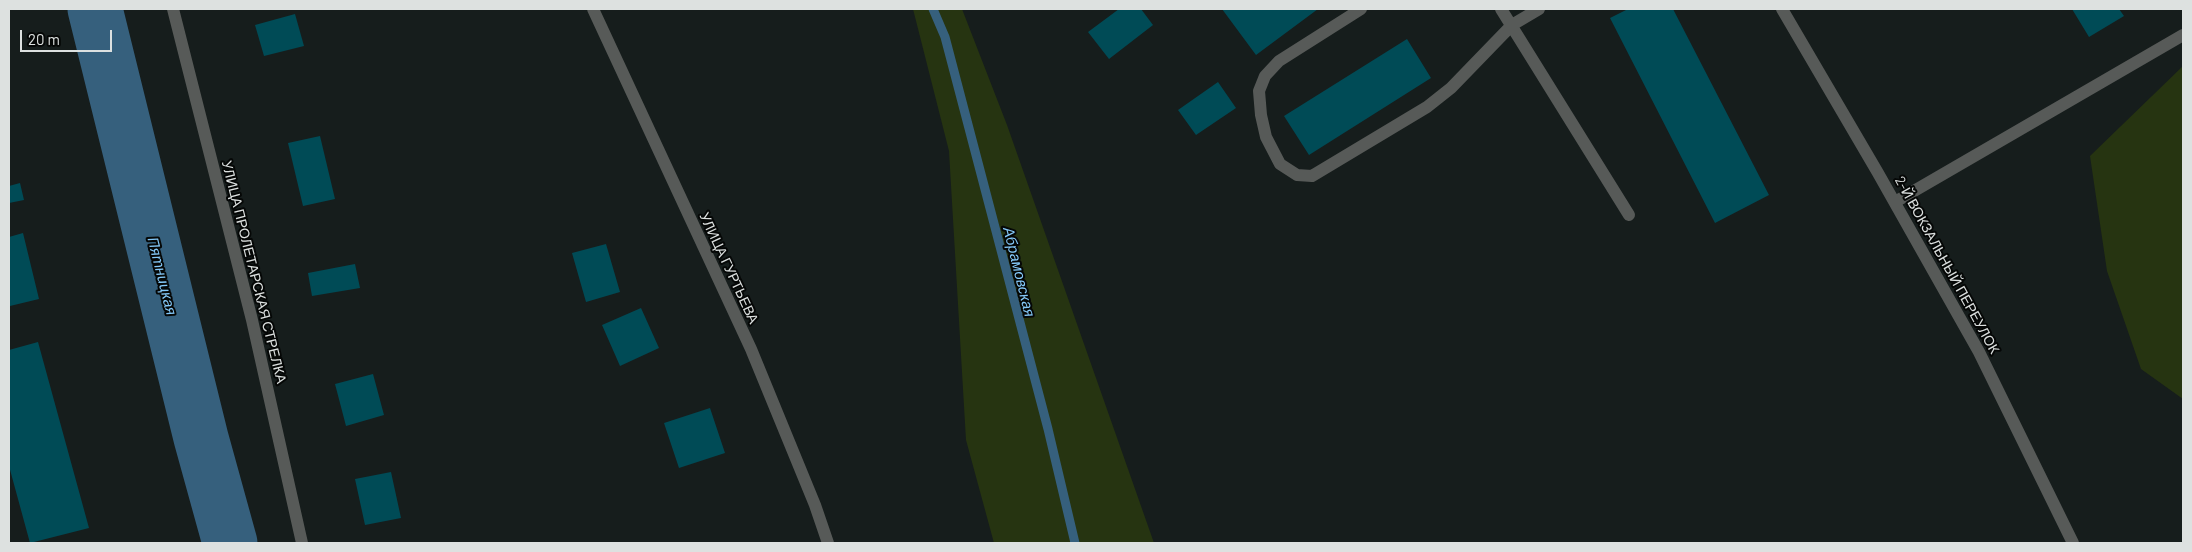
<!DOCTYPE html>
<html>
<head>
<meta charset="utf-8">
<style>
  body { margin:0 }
  #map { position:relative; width:2192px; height:552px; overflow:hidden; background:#161d1c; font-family:Barlow,sans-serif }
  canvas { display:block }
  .frame { position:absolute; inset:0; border:10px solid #dde1e0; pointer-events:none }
  .scale { position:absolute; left:20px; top:30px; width:92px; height:22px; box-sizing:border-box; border:2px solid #dde1e0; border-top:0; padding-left:6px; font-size:15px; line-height:18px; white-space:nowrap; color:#dde1e0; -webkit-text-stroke:4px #050706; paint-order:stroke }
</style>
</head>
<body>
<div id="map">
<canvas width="2192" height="552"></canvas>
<div class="frame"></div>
<div class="scale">20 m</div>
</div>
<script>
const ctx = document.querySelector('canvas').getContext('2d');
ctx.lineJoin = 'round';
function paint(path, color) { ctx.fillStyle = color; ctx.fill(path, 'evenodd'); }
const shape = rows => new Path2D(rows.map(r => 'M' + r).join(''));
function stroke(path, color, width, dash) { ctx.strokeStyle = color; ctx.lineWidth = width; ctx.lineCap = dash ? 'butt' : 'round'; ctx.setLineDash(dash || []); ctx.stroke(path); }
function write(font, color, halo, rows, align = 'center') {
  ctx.font = font + ' Barlow,sans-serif'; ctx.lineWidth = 4; ctx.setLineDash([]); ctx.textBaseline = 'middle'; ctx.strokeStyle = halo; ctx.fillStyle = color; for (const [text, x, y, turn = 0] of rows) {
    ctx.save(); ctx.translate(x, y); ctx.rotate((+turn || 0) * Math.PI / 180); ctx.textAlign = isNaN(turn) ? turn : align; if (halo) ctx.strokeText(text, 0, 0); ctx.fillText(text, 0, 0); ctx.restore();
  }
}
paint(shape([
  [913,9,962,9,1007,125,1154,543,994,543,966,440,949,151],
  [2183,66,2183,399,2141,369,2107,271,2090,156]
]), '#263411');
stroke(shape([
  [933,9,945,37,1048,429,1075,543]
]), '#36607d', 9);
stroke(shape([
  [95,9,201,438,230,543]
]), '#36607d', 55);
paint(shape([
  [1119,9,1141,9,1153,25,1109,59,1088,32],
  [1222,9,1318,9,1256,55],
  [1628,9,1673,9,1769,195,1715,223,1610,18],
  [2072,9,2119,9,2124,16,2089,37],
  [295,14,304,46,264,56,255,25],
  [1407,39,1431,78,1309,155,1284,116],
  [1218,82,1236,108,1196,135,1178,110],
  [320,136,335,199,303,206,288,143],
  [20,183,24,200,9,203,9,186],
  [23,233,39,299,10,306,9,237],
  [606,244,620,292,586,302,572,253],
  [355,264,360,288,312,296,308,273],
  [641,308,659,348,620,366,602,325],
  [38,342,89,528,30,543,9,466,9,350],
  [373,374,384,415,346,426,335,384],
  [710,408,725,453,679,468,664,423],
  [391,472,401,518,365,525,355,479]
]), '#004b56');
stroke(shape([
  [1361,9,1279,61,1265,76,1259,91,1261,115,1266,137,1280,164,1297,175,1312,176,1427,107,1451,88,1512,25,1539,9],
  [1501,9,1629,215],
  [1895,202,2183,35]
]), '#575a58', 12);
stroke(shape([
  [593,9,751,349,815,505,828,543]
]), '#575a58', 12);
stroke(shape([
  [173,9,252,320,302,543],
  [1782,9,1878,173,1979,352,2073,543]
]), '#575a58', 12);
write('14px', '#dde1e0', '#050706', [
  ["2-Й ВОКЗАЛЬНЫЙ ПЕРЕУЛОК",1947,265,61],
  ["УЛИЦА ГУРТЬЕВА",729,268,65],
  ["УЛИЦА ПРОЛЕТАРСКАЯ СТРЕЛКА",254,272,76]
]);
write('italic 15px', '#85c9f9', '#050706', [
  ["Абрамовская",1019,272,76],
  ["Пятницкая",162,276,76]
]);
</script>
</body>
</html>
